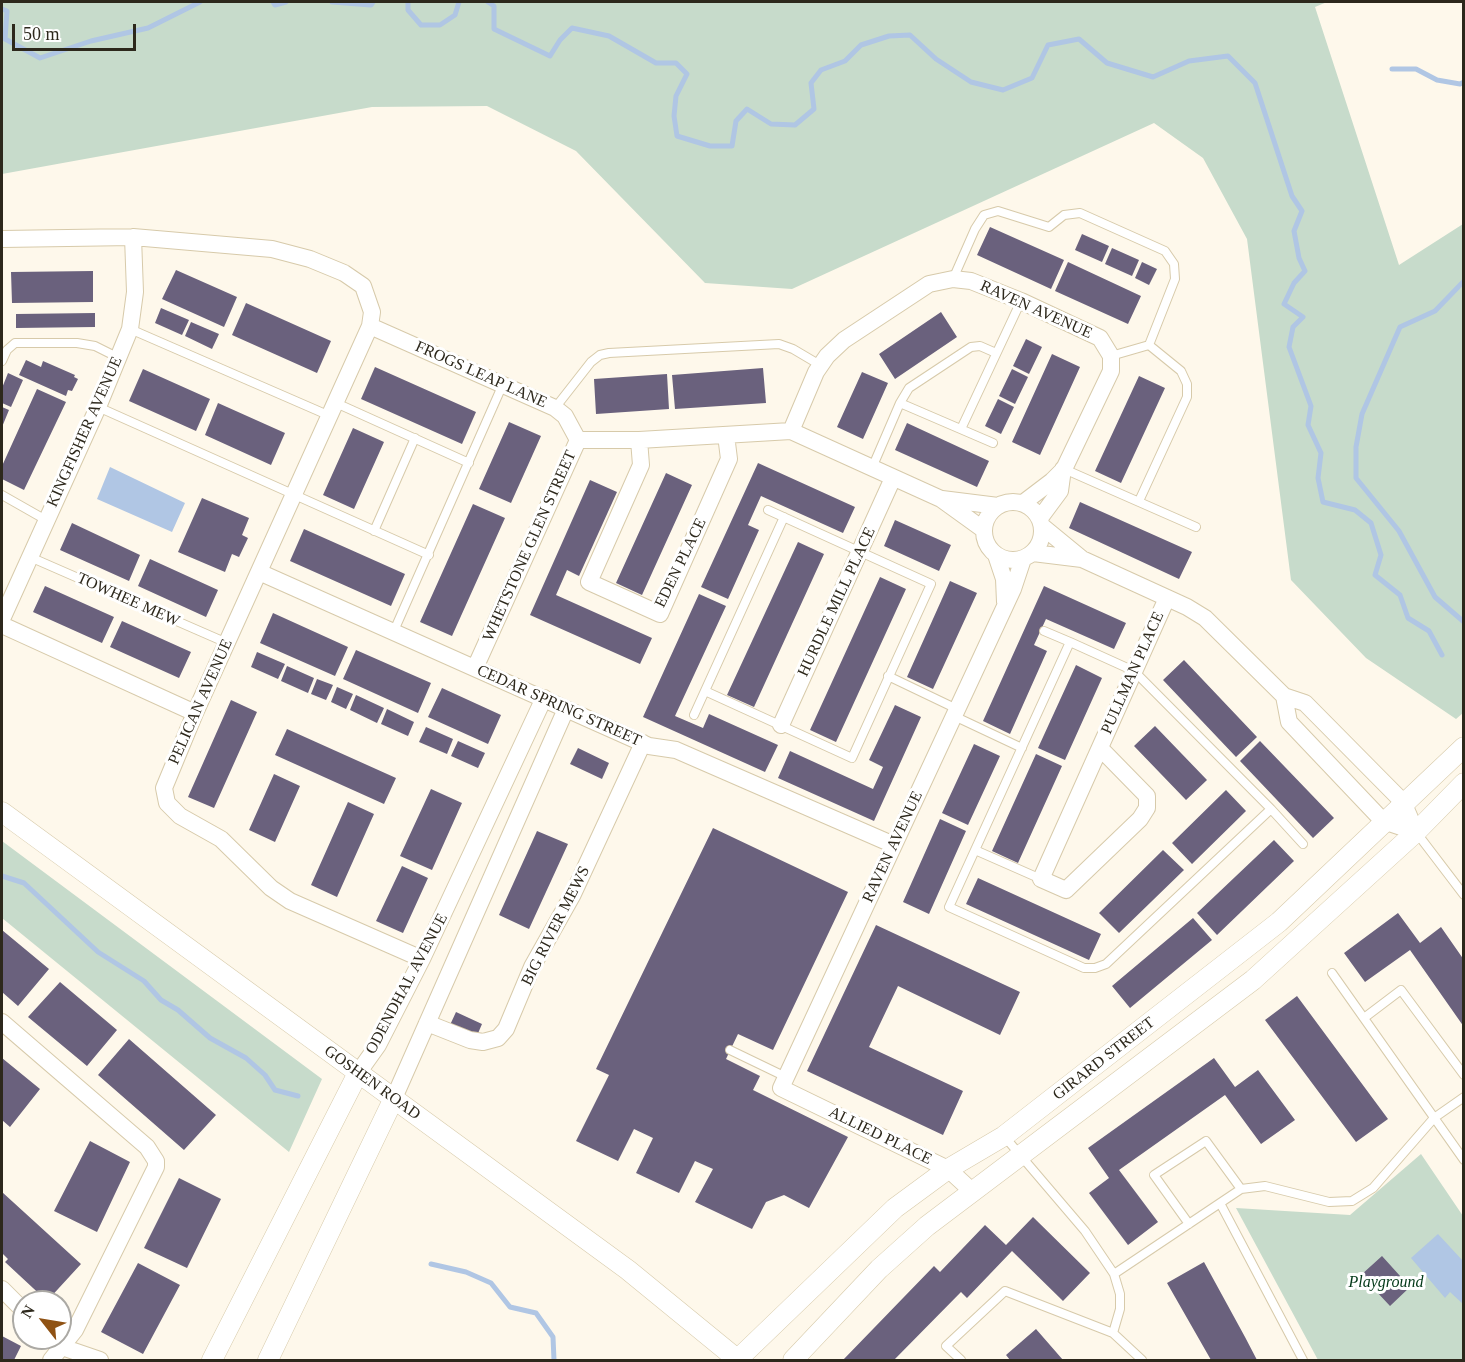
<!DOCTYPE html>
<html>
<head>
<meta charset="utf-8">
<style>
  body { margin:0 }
  #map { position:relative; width:1465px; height:1362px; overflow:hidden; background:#fef8eb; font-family:Georgia,serif }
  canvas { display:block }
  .frame { position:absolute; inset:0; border:3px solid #2d281c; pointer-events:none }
  .north { position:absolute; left:12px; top:1290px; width:60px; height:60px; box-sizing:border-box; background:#fff; border:2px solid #aba9a4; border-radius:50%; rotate:301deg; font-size:16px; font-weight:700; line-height:24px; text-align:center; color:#2d281c }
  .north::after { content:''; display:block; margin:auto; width:21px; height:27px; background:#8f5214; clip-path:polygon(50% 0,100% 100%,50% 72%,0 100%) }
  .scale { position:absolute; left:12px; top:24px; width:124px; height:27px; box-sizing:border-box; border:3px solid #2d281c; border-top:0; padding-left:8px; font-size:18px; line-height:21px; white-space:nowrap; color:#2d281c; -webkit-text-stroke:4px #fff; paint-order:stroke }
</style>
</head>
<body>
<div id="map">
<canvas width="1465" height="1362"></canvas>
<div class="frame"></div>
<div class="north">N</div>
<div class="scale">50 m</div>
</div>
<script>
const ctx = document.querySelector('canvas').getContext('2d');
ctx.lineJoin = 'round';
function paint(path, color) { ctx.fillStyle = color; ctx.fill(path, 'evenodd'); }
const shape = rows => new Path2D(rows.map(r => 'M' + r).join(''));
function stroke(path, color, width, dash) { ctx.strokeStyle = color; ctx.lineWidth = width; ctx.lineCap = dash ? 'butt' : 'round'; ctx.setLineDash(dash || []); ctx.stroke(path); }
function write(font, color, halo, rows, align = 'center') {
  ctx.font = font + ' Georgia,serif'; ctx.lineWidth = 6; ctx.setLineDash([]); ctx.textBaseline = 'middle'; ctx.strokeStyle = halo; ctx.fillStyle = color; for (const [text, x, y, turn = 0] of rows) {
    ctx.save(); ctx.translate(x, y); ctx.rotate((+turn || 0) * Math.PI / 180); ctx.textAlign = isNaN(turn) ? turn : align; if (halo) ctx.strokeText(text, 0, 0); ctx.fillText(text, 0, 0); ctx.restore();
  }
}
paint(shape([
  [2,2,1327,2,1315,7,1399,265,1463,224,1463,713,1456,719,1366,658,1291,580,1247,239,1203,158,1154,123,792,289,705,283,576,151,487,106,372,107,2,174],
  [2,841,322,1079,289,1152,2,918],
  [1421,1154,1463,1216,1463,1360,1318,1360,1236,1208,1350,1215]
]), '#c7dbcb');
paint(shape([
  [110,467,185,503,172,532,97,499],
  [1438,1234,1463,1261,1463,1304,1450,1292,1445,1298,1411,1258]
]), '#b0c6e4');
stroke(shape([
  [273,2,275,5,286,2],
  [332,2,371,5,373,2],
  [408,2,408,10,421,25,440,25,455,15,459,2],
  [488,2,494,6,494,29,550,56,560,40,572,28,609,36,656,63,676,63,687,74,676,96,674,116,677,136,710,146,732,146,736,121,747,109,771,124,795,125,814,109,811,83,821,70,845,61,861,45,889,36,910,35,936,59,971,82,1003,90,1032,78,1048,45,1079,39,1107,63,1153,77,1189,61,1228,56,1255,83,1292,196,1302,211,1294,231,1299,258,1305,271,1294,283,1284,304,1303,317,1293,327,1289,347,1311,406,1308,425,1321,453,1318,478,1323,502,1355,510,1371,523,1381,555,1375,575,1400,595,1408,618,1429,631,1442,655],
  [2,9,7,11,5,39,40,58,91,41,148,28,200,2],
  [1392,69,1416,69,1437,80,1460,84,1464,82],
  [1464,281,1435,311,1400,327,1362,414,1356,447,1356,478,1399,531,1435,597,1464,622],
  [2,876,24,883,98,952,144,981,161,1000,178,1010,210,1038,246,1058,265,1075,275,1090,298,1096],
  [431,1264,466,1272,491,1283,510,1307,536,1313,553,1337,554,1360]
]), '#b0c6e4', 5);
paint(shape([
  [990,227,1064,260,1051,289,977,255],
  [1082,234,1109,246,1102,262,1075,250],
  [1112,248,1139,260,1132,276,1105,264],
  [1068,262,1141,296,1128,324,1055,291],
  [1142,262,1157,269,1149,285,1135,278],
  [176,270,237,297,224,327,162,299],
  [93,271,93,302,12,303,11,272],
  [246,303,331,341,317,373,232,335],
  [161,308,189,320,182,335,155,323],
  [941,312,957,337,895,379,879,354],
  [95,313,95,327,16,328,16,314],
  [191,322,219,334,212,349,185,336],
  [1026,339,1042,347,1029,374,1013,366],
  [1052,354,1080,367,1040,455,1012,442],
  [26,360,41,367,43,361,75,375,74,377,78,379,72,391,68,390,66,396,19,375],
  [375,367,476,412,462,444,361,399],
  [763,368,766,403,675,409,672,375],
  [143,369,210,399,196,431,129,401],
  [1012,369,1028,377,1015,404,999,396],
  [862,372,888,383,863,439,837,427],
  [8,373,23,380,11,407,2,403,2,388],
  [667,374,669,409,596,414,594,379],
  [1139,376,1165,388,1121,483,1095,471],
  [37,389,66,402,24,490,2,479,2,466],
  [998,399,1014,407,1001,434,985,426],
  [218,403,285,433,271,465,205,435],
  [2,407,9,410,2,427],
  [509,422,541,436,511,503,479,489],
  [907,423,989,461,977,487,895,450],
  [353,428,384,442,354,509,323,495],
  [758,463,855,507,843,533,761,496,748,525,759,530,728,599,701,587],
  [666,473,692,485,642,595,616,583],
  [590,480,617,492,579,576,567,570,556,595,652,638,640,664,530,615],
  [202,498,249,518,242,535,248,538,239,557,232,554,225,572,178,552],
  [1080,502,1192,552,1179,579,1069,528],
  [473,504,505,518,452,636,420,622],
  [895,520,951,545,939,571,884,546],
  [72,523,140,555,129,581,60,550],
  [304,529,405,574,391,606,290,561],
  [798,542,824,554,754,707,727,695],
  [150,559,218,590,206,617,138,586],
  [880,577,906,589,836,742,810,730],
  [950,581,977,593,933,689,907,677],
  [45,586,114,617,102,643,33,612],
  [1044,586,1126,623,1114,649,1046,619,1034,645,1047,651,1010,734,983,721],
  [699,594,726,606,675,716,703,728,709,714,778,745,765,772,643,717],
  [273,613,348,647,335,676,260,643],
  [122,621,191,652,179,678,110,647],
  [356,650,431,683,418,713,343,679],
  [257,652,285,664,278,679,251,667],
  [1184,660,1257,737,1236,757,1163,680],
  [1076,665,1102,678,1065,760,1038,748],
  [287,666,314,678,308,693,281,681],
  [317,679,333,685,326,700,311,694],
  [337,687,353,694,346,709,331,702],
  [442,688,501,715,488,744,428,717],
  [356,695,384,708,377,723,350,710],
  [231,700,257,712,214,808,188,797],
  [895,705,921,717,874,821,778,778,790,751,873,789,883,767,869,760],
  [387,709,414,722,408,736,381,724],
  [1155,726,1207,780,1186,800,1134,746],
  [426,727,453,739,447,754,419,742],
  [287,729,396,778,384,804,275,755],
  [458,741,485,753,478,768,451,756],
  [1260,741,1334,818,1313,838,1240,761],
  [974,744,1000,756,968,825,942,813],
  [578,748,609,763,602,779,570,764],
  [1036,754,1062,766,1018,863,992,851],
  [274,774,300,786,275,842,249,830],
  [431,789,462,803,432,870,400,856],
  [1226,790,1246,811,1192,864,1172,843],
  [348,802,374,814,337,897,311,885],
  [940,819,966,831,929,914,903,902],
  [713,828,848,892,773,1050,738,1034,726,1059,760,1076,753,1090,848,1137,809,1208,784,1195,766,1202,752,1229,695,1202,713,1169,695,1161,679,1193,636,1173,653,1138,634,1129,618,1161,576,1141,609,1075,596,1069],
  [537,831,568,844,529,929,499,915],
  [1274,840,1294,861,1217,935,1197,913],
  [1163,850,1184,870,1119,933,1099,913],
  [402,866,428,878,403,933,376,921],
  [978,878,1101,934,1089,960,966,904],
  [1398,913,1420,943,1441,927,1464,960,1464,1027,1410,950,1365,982,1344,953],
  [1193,918,1212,940,1130,1008,1112,986],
  [876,925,1020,992,1000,1035,898,986,869,1047,963,1091,943,1135,807,1071],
  [2,930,49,969,18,1006,2,992],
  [60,982,117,1030,87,1066,28,1017],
  [1297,996,1388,1119,1356,1142,1265,1020],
  [456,1012,482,1024,476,1038,450,1025],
  [129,1039,216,1115,184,1150,98,1075],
  [2,1058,40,1089,10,1127,2,1120],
  [1214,1058,1235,1087,1258,1070,1295,1120,1261,1144,1225,1095,1119,1170,1158,1222,1128,1245,1089,1193,1109,1178,1088,1148],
  [90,1141,130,1162,97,1232,54,1211],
  [179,1178,221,1199,187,1268,144,1248],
  [2,1192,81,1264,47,1301,5,1262,8,1259,2,1253],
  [1033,1217,1090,1273,1063,1301,1012,1251,967,1298,961,1292,894,1360,843,1360,934,1266,940,1272,985,1225,1006,1245],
  [1382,1256,1410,1287,1390,1306,1361,1275],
  [1204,1262,1245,1337,1257,1360,1211,1360,1167,1283],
  [138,1263,180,1285,143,1354,101,1332],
  [1036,1329,1063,1360,1010,1360,1006,1355],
  [2,1336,21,1346,14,1360,2,1360]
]), '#6a617d');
const service = shape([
  [953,279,975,229,984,215,998,211,1049,227,1064,215,1080,213,1165,251,1174,264,1175,279,1149,345],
  [130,329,330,416],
  [1111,356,1149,345,1181,371,1187,384,1187,397,1139,501],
  [2,361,7,350,15,343,77,343,95,346,119,358],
  [336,403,469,463],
  [900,403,993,443],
  [98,407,429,555],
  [555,408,591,362,600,355,609,353,779,344,793,349,820,365],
  [961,429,1021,301],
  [872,468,900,403,909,388,971,347,980,346,996,353],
  [1064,469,1196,527],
  [2,495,46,520],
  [374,531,415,438],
  [30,557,227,643],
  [1044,631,1070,642,1134,671,1271,809,1106,964,1095,968,1084,968,949,907,1070,642],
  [393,633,503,384],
  [888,676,957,709],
  [705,691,852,758,931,584,768,510],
  [694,715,784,517],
  [954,716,1022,748],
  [1271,809,1303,844],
  [1416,832,1464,895],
  [975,850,1041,879],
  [1332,973,1464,1160],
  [1364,1018,1401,990,1464,1075],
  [730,1050,786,1077],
  [1004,1136,1085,1231,1114,1274,1120,1294,1120,1309,1113,1333],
  [1220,1203,1303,1360],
  [1189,1224,1154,1175,1206,1141,1241,1189],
  [1114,1274,1241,1189,1265,1186,1329,1202,1352,1201,1373,1188,1434,1118,1464,1097],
  [961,1360,946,1346,1005,1291,1113,1333,1142,1360]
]);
const minor = shape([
  [2,239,133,237,272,249,310,259,344,273,363,286,372,312,370,326,195,713,164,788,167,803,180,816,221,839,271,888,290,901,422,959],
  [370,326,555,408,565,416,578,440],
  [791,431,816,372,827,356,844,340,929,284,953,279,971,281,1021,301,1100,338,1111,356,1111,371,1064,469,1052,481,1023,503],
  [639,440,641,465,589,582,660,614,729,459,726,435],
  [942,499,998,506],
  '984 531a29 29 0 1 1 58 0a29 29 0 1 1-58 0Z',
  [1040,518,1060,491,1063,469],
  [1043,527,1082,559,1187,607,1205,618,1284,696,1305,703,1403,802,1416,832],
  [1033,553,1082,559],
  [996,555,1004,579,1005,602],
  [259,572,649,746,676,750,894,845],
  [2,619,98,407,130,329,135,292,133,237],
  [2,625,195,713],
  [475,668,578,440,639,440,791,431,941,499,984,530],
  [1284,696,1289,722,1383,821,1416,832],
  [781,725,893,478],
  [1100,748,1147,796,1147,808,1140,819,1066,890,1041,879,1167,598],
  [2,1022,147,1147,156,1161,156,1167,75,1330,51,1360],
  [427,1023,470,1040,483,1042,498,1038,506,1029,532,967,573,894,643,743],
  [358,1073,378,1045,422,959,544,698],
  [394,1098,566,709],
  [973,1192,948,1169,781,1088,1013,589,1023,559],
  [2,1289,24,1311],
  [62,1347,100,1360]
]);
const tertiary = shape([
  [2,812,628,1270,738,1360],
  [212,1360,358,1073],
  [268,1360,394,1098],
  [737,1360,895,1208,948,1169,1004,1136,1279,922,1464,747],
  [793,1360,879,1269,927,1226,1253,980,1416,832,1464,783]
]);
stroke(service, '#d7caaa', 10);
stroke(minor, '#d7caaa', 18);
stroke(tertiary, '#d7caaa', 21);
stroke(service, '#fff', 8);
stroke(minor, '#fff', 16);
stroke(tertiary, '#fff', 20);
write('16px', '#2d281c', '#fff', [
  ["RAVEN AVENUE",1036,310,24],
  ["FROGS LEAP LANE",481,375,24],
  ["KINGFISHER AVENUE",85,432,-66],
  ["WHETSTONE GLEN STREET",530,546,-66],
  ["EDEN PLACE",681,563,-64],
  ["TOWHEE MEW",128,600,24],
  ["HURDLE MILL PLACE",837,602,-65],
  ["PULLMAN PLACE",1133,673,-66],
  ["PELICAN AVENUE",201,702,-66],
  ["CEDAR SPRING STREET",559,706,24],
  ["RAVEN AVENUE",893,847,-65],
  ["BIG RIVER MEWS",556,926,-63],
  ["ODENDHAL AVENUE",407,984,-62],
  ["GIRARD STREET",1104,1059,-38],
  ["GOSHEN ROAD",372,1083,36],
  ["ALLIED PLACE",880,1136,26]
]);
write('italic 16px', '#023817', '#fff', [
  ["Playground",1386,1283]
]);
</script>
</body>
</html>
